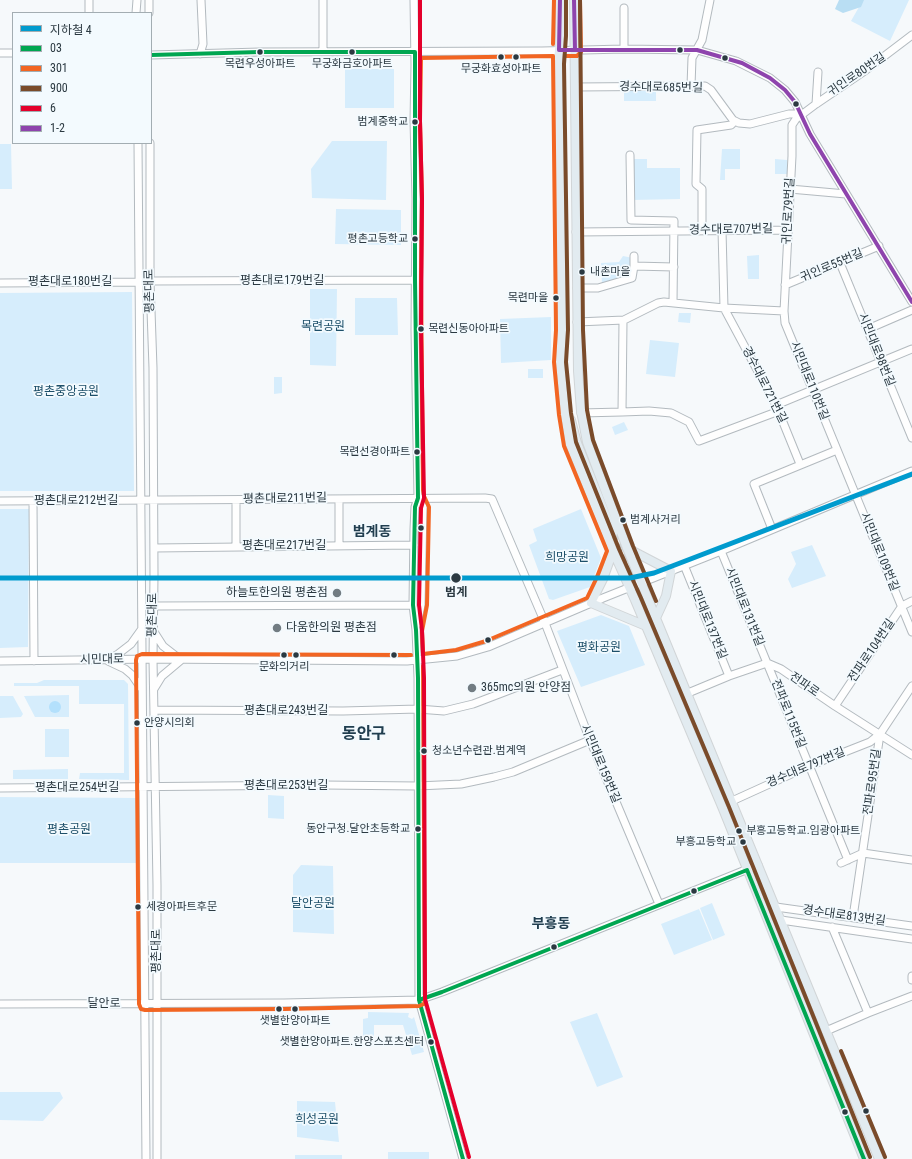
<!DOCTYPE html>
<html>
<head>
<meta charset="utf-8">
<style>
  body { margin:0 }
  #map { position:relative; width:912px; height:1159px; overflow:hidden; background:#f6f9fb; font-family:"Roboto Condensed","Noto Sans KR",sans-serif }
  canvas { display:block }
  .legend { position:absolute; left:12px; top:12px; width:140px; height:132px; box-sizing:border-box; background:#f3fafe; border:1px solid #a3adb2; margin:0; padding:5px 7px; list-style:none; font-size:12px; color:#2b3941 }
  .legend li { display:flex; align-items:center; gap:8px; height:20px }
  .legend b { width:20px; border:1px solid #a3adb2 }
</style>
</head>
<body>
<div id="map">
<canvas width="912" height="1159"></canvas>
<ul class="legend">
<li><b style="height:5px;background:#009bce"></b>지하철 4</li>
<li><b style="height:5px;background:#00a651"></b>03</li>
<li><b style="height:5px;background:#f26522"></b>301</li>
<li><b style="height:5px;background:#7a4b2a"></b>900</li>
<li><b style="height:5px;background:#e4002b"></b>6</li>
<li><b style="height:5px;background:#8e44ad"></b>1-2</li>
</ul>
</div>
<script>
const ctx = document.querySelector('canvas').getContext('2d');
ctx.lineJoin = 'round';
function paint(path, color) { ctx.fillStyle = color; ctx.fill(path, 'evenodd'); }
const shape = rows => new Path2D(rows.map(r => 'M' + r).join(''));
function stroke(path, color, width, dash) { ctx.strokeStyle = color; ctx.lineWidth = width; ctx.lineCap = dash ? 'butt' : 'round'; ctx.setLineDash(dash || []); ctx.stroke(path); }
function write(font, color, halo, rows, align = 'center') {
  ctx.font = font + ' "Roboto Condensed","Noto Sans KR",sans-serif'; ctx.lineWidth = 3.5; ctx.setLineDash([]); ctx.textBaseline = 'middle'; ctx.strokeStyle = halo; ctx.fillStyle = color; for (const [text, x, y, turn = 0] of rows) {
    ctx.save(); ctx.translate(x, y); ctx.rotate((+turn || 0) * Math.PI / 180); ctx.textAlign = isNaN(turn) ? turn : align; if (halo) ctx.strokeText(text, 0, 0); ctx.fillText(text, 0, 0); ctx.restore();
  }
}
paint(shape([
  [863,0,909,0,890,41,851,21],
  [345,69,394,69,394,108,345,108],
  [624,87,656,87,656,101,624,101],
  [332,141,387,141,386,200,312,198,311,169],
  [0,144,11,144,12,189,0,189],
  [722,149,740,149,740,169,725,169,725,180,720,180],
  [633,159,647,159,647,168,680,168,680,199,632,200],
  [775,159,787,160,787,174,775,174],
  [336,209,401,210,401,245,335,244],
  [759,255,759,279,748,279,747,256],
  [623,256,633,258,632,276,602,284,601,263,619,262],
  [310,289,337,289,336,366,310,365],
  [132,292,134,491,0,491,0,293],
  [355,298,397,298,398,335,355,335],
  [679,313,691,313,690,323,678,322],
  [551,317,551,360,501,363,500,319],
  [650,340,679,343,675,377,646,374],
  [528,369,543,369,543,378,528,378],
  [274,377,282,377,282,393,274,394],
  [624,422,628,430,615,435,612,427],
  [0,509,29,509,28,647,0,648],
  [581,509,601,558,590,587,553,600,549,599,529,545,537,541,533,529],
  [812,545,826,576,792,588,788,579,796,564,791,552],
  [601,615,629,626,645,665,581,687,557,631],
  [44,680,124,680,128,684,129,780,79,779,80,773,124,773,124,704,79,704,79,686,14,686,14,683,37,683],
  [69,695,69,717,35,717,24,696],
  [0,696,13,696,23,714,21,717,0,718],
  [45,729,69,729,69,757,45,757],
  [68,769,68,779,13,779,13,770],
  [268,795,284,796,284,819,268,818],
  [0,797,137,798,137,863,0,863],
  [301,865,333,866,334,934,293,932,293,875],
  [712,903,725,935,713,940,700,908],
  [699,909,712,940,674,955,661,924],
  [368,1012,409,1013,408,1017,412,1019,414,1017,424,1052,412,1055,403,1025,374,1025,374,1041,363,1041,363,1019,368,1018],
  [597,1013,623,1077,597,1087,570,1022],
  [0,1092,60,1092,63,1098,43,1121,0,1120],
  [297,1101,335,1102,339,1142,297,1137],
  [388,1152,429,1152,429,1159,388,1159],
  [295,1155,342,1155,342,1159,295,1159]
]), '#d6edfc');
paint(shape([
  [839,0,864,0,861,7,843,13,835,9]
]), '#b9def3');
paint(shape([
  '49 707a6 6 0 1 1 12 0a6 6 0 1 1-12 0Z'
]), '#b3e0fc');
stroke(shape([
  [613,533,647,618],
  [648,609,657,631]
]), '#cdd3d6', 8, [8, 4]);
const minor = shape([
  [89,0,89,13],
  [323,0,323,52],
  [414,0,415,65,414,121,416,199,415,330,418,498,415,507,414,529,413,605,416,630,418,678,419,1000,463,1159],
  [624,8,624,49],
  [136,13,137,0],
  [149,13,149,0],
  [912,35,866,70,816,104,796,119,792,125,792,156,784,311,785,323,912,632],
  [0,53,13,53],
  [200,54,203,44,201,0],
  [151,55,260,52,542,51,624,49,697,50,736,61,770,78,785,90,795,102,810,134,912,302],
  [691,86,692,58,702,40,710,0],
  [575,87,705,86,711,90,733,120,739,123,750,124,789,114,801,114],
  [816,104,818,72],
  [138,143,146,1159],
  [150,143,150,281,153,368,154,575,153,659,157,885,157,1159],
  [630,155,631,220,674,221,673,303],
  [790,189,846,194],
  [702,230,702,189,696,184,697,130,731,125,735,121],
  [722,230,724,308,776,405,800,464],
  [576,232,788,230],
  [840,263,912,438],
  [634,266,634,256],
  [150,281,415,280],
  [0,283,140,282],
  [785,285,879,246],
  [577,288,598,288,632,278,634,266,674,267],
  [577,322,624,320,658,303,664,302,724,308,784,311],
  [868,329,912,310],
  [776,405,912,349],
  [622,412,649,411,671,413,689,422,699,441,779,411],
  [581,413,622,412,623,321],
  [236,500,236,546],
  [0,501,485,498,492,499,545,623,590,740,659,904],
  [33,501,34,661],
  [772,529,754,484,837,450],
  [339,546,339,499],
  [154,548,414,545],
  [721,551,848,860],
  [684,565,729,676],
  [154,606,413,605],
  [417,624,421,605,423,507,418,498],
  [108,660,118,654,131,644,141,630],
  [0,661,153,659,407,661,457,656,488,647,603,598,721,551,912,471],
  [108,661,125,669,132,675,141,688],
  [154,689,162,676,181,660,163,646,154,632],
  [688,693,729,676,767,663,781,669,835,706,912,755],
  [835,706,902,606,912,601],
  [154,710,343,711,418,709,444,711,473,704,562,670],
  [0,788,323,785,418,786,461,784,494,777,513,772,590,740],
  [732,801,809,766,870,742,880,734,912,686],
  [841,863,863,853,912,860],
  [776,907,912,926],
  [853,917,880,734],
  [781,920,912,939],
  [832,927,868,1013],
  [912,976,912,980],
  [0,1004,284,1003,419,1000,442,992,758,865],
  [826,1031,868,1013,912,996]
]);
const major = shape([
  [560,0,560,36,558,64,562,330,560,362,565,414,570,444,613,551,635,600,723,809,864,1159],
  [574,0,578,371,581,411,587,442,627,548,879,1159],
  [571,420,577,443,613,533],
  [627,548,671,571,666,596,656,618],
  [613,551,603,579,591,603,646,626]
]);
stroke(minor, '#b3babf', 9);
stroke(major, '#d1d5d7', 10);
stroke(minor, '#fefefe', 7);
stroke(major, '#e2ebf0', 8);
stroke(shape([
  [415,52,415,280,418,498,415,507,413,605,416,630,418,678,419,1000,463,1159],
  [151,55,260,52,415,52],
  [419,1000,442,992,747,870,864,1159]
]), '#00a651', 4);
stroke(shape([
  [553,44,554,0],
  [553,56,556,330,554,362,559,415,564,446,607,551,597,577,587,598,486,641,456,650,423,654,422,631,427,605,429,507,424,496,423,490,421,280,422,199,420,121,421,58,553,56],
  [565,56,577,56,581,52,580,0],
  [411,655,142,654,137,656,136,660,139,1004,141,1009,145,1010,284,1009,419,1006,424,1004,425,1000,423,666]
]), '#f26522', 4);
stroke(shape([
  [566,0,566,36,564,64,568,330,566,362,571,413,576,442,619,549,641,598,729,807,870,1157],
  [580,0,583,330,587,410,593,440,633,546,656,601],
  [841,1051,885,1157]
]), '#7a4b2a', 4);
stroke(shape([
  [420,0,420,121,422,199,421,330,424,498,421,508,419,605,422,630,424,678,425,999,469,1157]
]), '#e4002b', 4);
stroke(shape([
  [560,0,559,50,697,50,742,63,770,78,785,90,795,102,810,134,912,302],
  [574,0,575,50]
]), '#8e44ad', 4);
stroke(shape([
  [0,578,630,578,654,573,912,474]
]), '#009bce', 5);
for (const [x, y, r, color] of [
  [680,50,3.5,"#2b3941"],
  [260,52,3.5,"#2b3941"],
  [352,52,3.5,"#2b3941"],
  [501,57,3.5,"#2b3941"],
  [516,57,3.5,"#2b3941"],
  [725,58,3.5,"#2b3941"],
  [796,104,3.5,"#2b3941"],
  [415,122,3.5,"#2b3941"],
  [415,239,3.5,"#2b3941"],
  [582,272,3.5,"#2b3941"],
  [556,298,3.5,"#2b3941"],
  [421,329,3.5,"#2b3941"],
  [417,452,3.5,"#2b3941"],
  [623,520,3.5,"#2b3941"],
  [421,528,3.5,"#2b3941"],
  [456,578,5.5,"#2b3941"],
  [337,593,5,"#727c82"],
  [277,628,5,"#727c82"],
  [488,640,3.5,"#2b3941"],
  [284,655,3.5,"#2b3941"],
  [296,655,3.5,"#2b3941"],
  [394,655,3.5,"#2b3941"],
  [472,688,5,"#727c82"],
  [137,723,3.5,"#2b3941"],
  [424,751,3.5,"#2b3941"],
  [418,829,3.5,"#2b3941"],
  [739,831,3.5,"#2b3941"],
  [743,842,3.5,"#2b3941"],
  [694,891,3.5,"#2b3941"],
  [138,907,3.5,"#2b3941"],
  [554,947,3.5,"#2b3941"],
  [279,1009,3.5,"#2b3941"],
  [295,1009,3.5,"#2b3941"],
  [431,1042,3.5,"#2b3941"],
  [866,1111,3.5,"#2b3941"],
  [845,1112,3.5,"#2b3941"]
]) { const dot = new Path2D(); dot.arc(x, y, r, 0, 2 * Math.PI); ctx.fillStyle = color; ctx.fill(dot); stroke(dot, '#f3fafe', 1.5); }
write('11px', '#2b3941', '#f3fafe', [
  ["목련우성아파트",260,64,"center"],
  ["무궁화금호아파트",352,64,"center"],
  ["무궁화효성아파트",501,69,"center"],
  ["범계중학교",408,122],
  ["평촌고등학교",408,239],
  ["내촌마을",590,272,"left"],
  ["목련마을",548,298],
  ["목련신동아아파트",428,329,"left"],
  ["목련선경아파트",410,452],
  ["범계사거리",630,520,"left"],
  ["문화의거리",284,667,"center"],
  ["안양시의회",144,723,"left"],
  ["청소년수련관.범계역",432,751,"left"],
  ["동안구청.달안초등학교",410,829],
  ["부흥고등학교.임광아파트",746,831,"left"],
  ["부흥고등학교",736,842],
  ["세경아파트후문",146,907,"left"],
  ["샛별한양아파트",295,1021,"center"],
  ["샛별한양아파트.한양스포츠센터",424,1042]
], 'right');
write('12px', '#2b3941', '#f3fafe', [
  ["귀인로80번길",857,75,-34],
  ["경수대로685번길",661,88,1],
  ["귀인로79번길",789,211,-87],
  ["경수대로707번길",731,230,-1],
  ["귀인로55번길",832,266,-23],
  ["평촌대로179번길",282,281],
  ["평촌대로180번길",70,282],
  ["평촌대로",150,291,-91],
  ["시민대로98번길",876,350,68],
  ["시민대로110번길",809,381,68],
  ["경수대로721번길",764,385,63],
  ["평촌대로211번길",285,499,-1],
  ["평촌대로212번길",76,501],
  ["평촌대로217번길",284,546],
  ["시민대로109번길",879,552,68],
  ["시민대로131번길",744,607,68],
  ["평촌대로",153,615,-89],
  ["시민대로137번길",707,620,68],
  ["전파로104번길",872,651,-56],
  ["시민대로",102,660,-1],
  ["전파로",804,685,35],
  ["평촌대로243번길",286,711],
  ["전파로115번길",788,714,68],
  ["시민대로159번길",600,764,67],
  ["경수대로797번길",806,768,-23],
  ["전파로95번길",873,782,-82],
  ["평촌대로253번길",286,786],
  ["평촌대로254번길",77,788],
  ["경수대로813번길",844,916,8],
  ["평촌대로",157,951,-90],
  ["달안로",104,1004]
]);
write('12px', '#1d4f69', '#f3fafe', [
  ["목련공원",323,327],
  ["평촌중앙공원",66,392],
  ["희망공원",567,558],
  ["평화공원",599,648],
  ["평촌공원",69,830],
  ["달안공원",313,904],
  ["희성공원",317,1120]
]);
write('12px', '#2b3941', '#f3fafe', [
  ["하늘토한의원 평촌점",328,593,"right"],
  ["다움한의원 평촌점",286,628],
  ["365mc의원 안양점",481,688]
], 'left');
write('bold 12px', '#2b3941', '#f3fafe', [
  ["범계",456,593]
]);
write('bold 14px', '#213e4f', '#f3fafe', [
  ["범계동",372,532],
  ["부흥동",551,924]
]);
write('bold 16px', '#213e4f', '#f3fafe', [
  ["동안구",364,735]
]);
</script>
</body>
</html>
